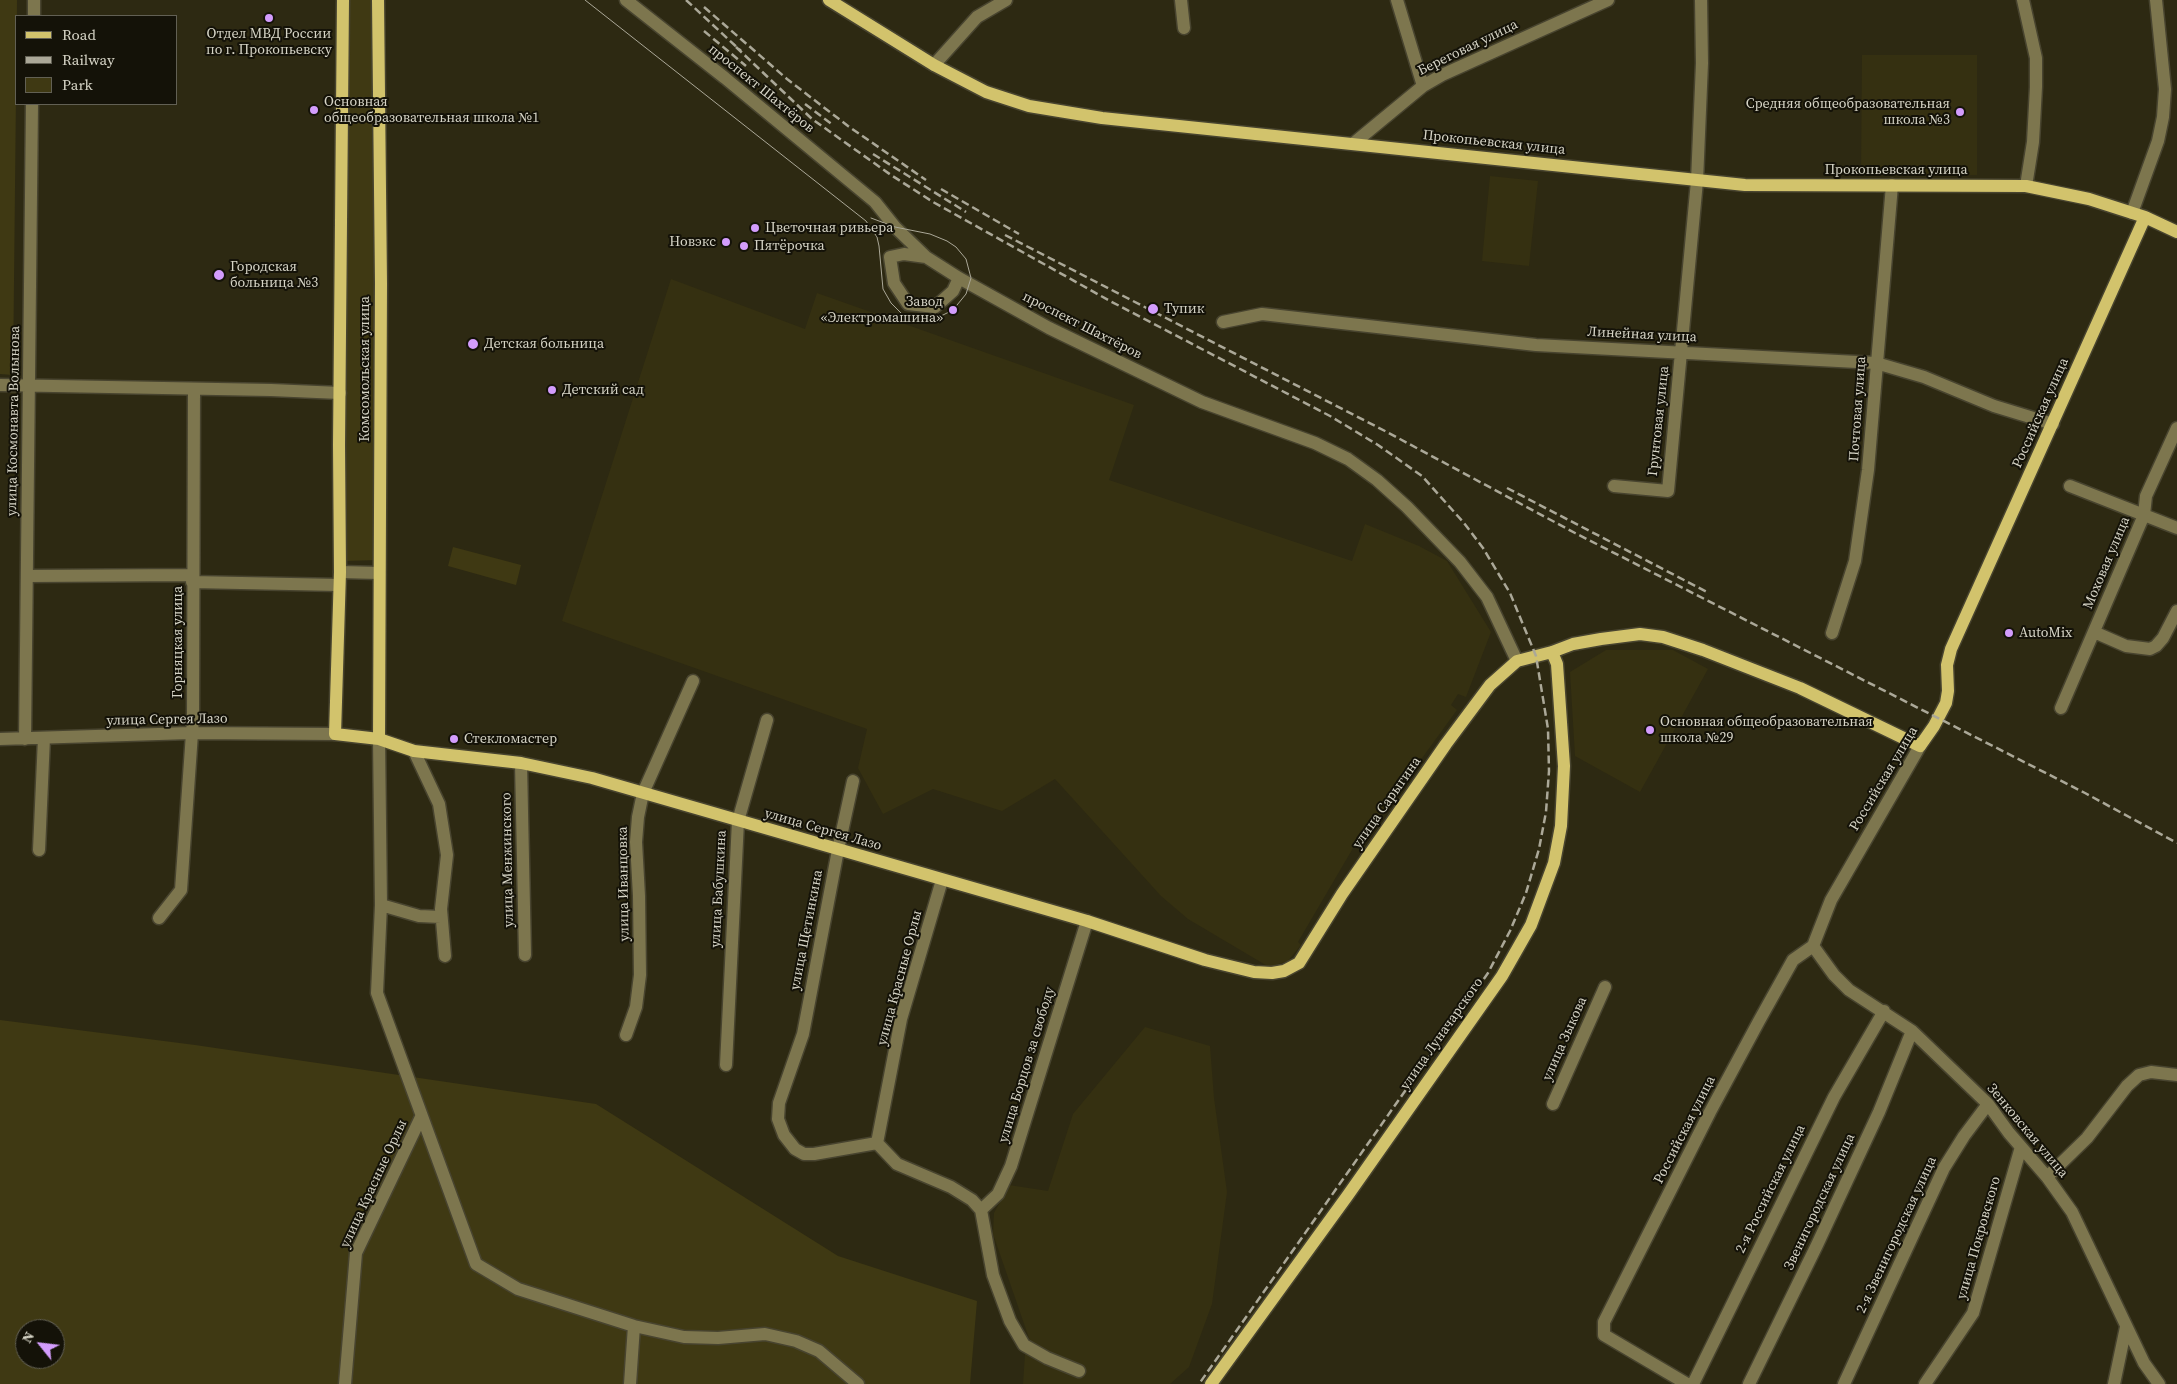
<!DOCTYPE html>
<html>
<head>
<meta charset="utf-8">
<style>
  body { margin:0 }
  #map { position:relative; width:2177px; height:1384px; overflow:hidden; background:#2d2912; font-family:"Source Serif 4",serif }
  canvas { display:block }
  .legend { position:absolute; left:15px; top:15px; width:162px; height:90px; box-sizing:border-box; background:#141208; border:1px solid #626054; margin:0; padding:6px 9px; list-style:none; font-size:15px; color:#d6d4c6 }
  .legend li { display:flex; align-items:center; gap:10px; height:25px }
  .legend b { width:25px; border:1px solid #626054 }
  .north { position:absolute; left:15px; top:1319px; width:50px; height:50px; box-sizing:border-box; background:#141208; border:1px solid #626054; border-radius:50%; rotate:299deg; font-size:14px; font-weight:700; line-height:20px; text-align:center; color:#d6d4c6 }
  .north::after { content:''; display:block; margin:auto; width:18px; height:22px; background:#d39cfc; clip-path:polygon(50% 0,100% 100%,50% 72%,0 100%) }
</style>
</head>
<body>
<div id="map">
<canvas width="2177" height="1384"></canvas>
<ul class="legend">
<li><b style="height:6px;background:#d2c36c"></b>Road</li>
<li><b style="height:6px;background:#aba898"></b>Railway</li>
<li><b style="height:14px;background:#3f3913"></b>Park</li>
</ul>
<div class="north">N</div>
</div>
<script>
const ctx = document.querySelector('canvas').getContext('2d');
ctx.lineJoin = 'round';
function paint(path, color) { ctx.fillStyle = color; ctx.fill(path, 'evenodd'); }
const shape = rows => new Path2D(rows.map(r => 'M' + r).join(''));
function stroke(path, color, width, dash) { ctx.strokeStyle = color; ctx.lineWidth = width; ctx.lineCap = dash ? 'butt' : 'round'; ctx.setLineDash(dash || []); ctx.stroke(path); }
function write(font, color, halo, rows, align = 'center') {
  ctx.font = font + ' "Source Serif 4",serif'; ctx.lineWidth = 4; ctx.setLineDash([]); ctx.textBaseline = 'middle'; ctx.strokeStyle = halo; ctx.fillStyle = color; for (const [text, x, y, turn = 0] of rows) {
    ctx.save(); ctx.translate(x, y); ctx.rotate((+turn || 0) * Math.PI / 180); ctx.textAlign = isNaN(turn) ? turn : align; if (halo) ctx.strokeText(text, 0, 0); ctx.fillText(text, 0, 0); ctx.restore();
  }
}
paint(shape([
  [1862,55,1977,55,1977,175,1861,174],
  [1490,176,1538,181,1529,266,1482,261],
  [671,279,805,329,817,293,1134,405,1109,480,1352,561,1365,524,1419,546,1447,561,1491,632,1466,697,1458,694,1451,705,1457,710,1366,835,1356,843,1298,942,1301,945,1288,961,1269,967,1188,919,1161,896,1055,779,1002,811,933,789,883,814,858,768,867,729,562,621],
  [1606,650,1673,650,1708,669,1640,792,1575,756,1570,672],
  [1145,1027,1210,1046,1214,1098,1227,1192,1212,1304,1189,1367,1170,1384,1023,1384,1025,1354,1030,1341,993,1234,994,1213,1009,1185,1048,1191,1073,1114]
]), '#353011');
paint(shape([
  [0,0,17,0,13,375,0,374],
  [349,0,373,0,378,560,343,561],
  [453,547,521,565,516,585,448,566],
  [0,1020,195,1045,596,1104,838,1256,977,1301,970,1384,0,1384],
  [25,1329,55,1329,55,1359,25,1359]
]), '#3f3913');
const minor = shape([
  [626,0,725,78,875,202,895,227,926,257,959,278,1049,328,1202,402,1315,443,1348,459,1377,480,1407,507,1460,562,1487,597,1517,661],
  [1181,0,1184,28],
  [1397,0,1423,86],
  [2023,0,2036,58,2036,87,2033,142,2026,186],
  [34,16,34,0],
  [934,65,977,17,1006,0],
  [1354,143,1423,86,1442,75,1608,0],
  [2132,213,2158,141,2163,117,2165,89,2156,0],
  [926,257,904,254,890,257,894,283,908,304,935,307,953,291,959,278],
  [1223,322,1262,314,1536,345,1876,363,1924,377,1994,406,2053,424],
  [0,385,271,390,340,393],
  [1614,486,1668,491,1697,181,1702,63,1701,0],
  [2070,486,2177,528],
  [340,572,379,573],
  [27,576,193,575],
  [192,582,339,585],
  [2094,632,2126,646,2150,649,2156,646,2163,638,2177,611],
  [1832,633,1855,561,1868,470,1892,185],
  [2061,708,2144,515,2146,496,2177,428],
  [0,739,190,733,335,734],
  [25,739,32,104],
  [379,739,381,905,377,993,476,1264,518,1289,634,1326,684,1337,718,1338,765,1334,796,1341,819,1351,858,1384],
  [414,751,439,804,447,855,441,909,445,956],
  [521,763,525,955],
  [853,781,838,850,803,1034,779,1103,778,1119,784,1135,795,1149,804,1154,814,1154,877,1143,897,1164,951,1187,972,1200,981,1210,993,1275,1010,1321,1024,1345,1047,1358,1079,1371],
  [39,850,44,738],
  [381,905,419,916,441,917],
  [159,918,181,890,193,719,194,389],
  [1813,946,1834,975,1849,990,1912,1031,1988,1104,2009,1133,2047,1177,2072,1212,2144,1363,2159,1384],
  [626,1035,636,1007,640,975,639,896,636,842,638,817,643,793,693,681],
  [726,1065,738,821,767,720],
  [1553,1104,1605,987],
  [877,1143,901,1019,942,880],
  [2047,1177,2087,1138,2127,1086,2139,1075,2151,1072,2177,1075],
  [981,1210,998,1194,1011,1166,1087,921],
  [345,1384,356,1253,421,1117],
  [630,1384,634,1326],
  [1687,1384,1604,1335,1604,1322,1710,1112,1759,1021,1793,960,1813,946,1831,900,1920,746],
  [1693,1384,1834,1097,1884,1011],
  [1749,1384,1817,1245,1879,1112,1912,1031],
  [1844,1384,1944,1168,1964,1136,1988,1104],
  [1925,1384,1973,1313,2021,1147],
  [2114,1384,2126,1327]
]);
const major = shape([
  [343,0,339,445,340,572,335,734,379,739,414,751,521,763,592,778,1087,921,1205,960,1254,972,1272,973,1284,971,1299,963,1342,894,1446,744,1490,685,1517,661,1552,652,1573,644,1601,639,1640,634,1663,637,1703,650,1800,688,1920,746,1934,726,1946,703,1948,691,1947,665,1951,649,2145,217],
  [378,0,381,283,379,739],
  [829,0,934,65,986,92,1029,106,1102,118,1745,185,2026,186,2089,199,2145,217,2177,232],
  [1211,1384,1348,1195,1502,976,1531,925,1554,863,1561,826,1564,766,1557,664,1552,652]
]);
stroke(minor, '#48442f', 15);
stroke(major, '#48442f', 15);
stroke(minor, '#7d764e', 12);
stroke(major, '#d2c36c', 12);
stroke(shape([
  [585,0,866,221,877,237,879,246,883,289,891,303,902,314,914,319,933,320,953,310,966,294,971,278,966,259,956,247,947,241,930,234,895,227,871,218]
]), '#aba898', 1);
stroke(shape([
  [686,0,741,51],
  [704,7,787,79,848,126,926,180],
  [704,31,746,66],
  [736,47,812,119,891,175,933,202,1110,301,1330,416,1378,445,1422,476,1464,523,1483,548,1510,593,1536,656,1548,729,1549,771,1546,812,1539,849,1526,893,1510,931,1488,973,1199,1384],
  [805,104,833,125],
  [873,154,966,212],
  [941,189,1019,234],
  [1005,235,1385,431,1575,533,2085,793,2177,843],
  [1507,488,1709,593]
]), '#aba898', 2.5, [8, 4]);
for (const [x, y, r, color] of [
  [269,18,5,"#d39cfc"],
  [314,110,5,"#d39cfc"],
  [1960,112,5,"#d39cfc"],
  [755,228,5,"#d39cfc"],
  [726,242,5,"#d39cfc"],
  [744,246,5,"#d39cfc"],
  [219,275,6,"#d39cfc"],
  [1153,309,6,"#d39cfc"],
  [953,310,5,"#d39cfc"],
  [473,344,6,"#d39cfc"],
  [552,390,5,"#d39cfc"],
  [2009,633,5,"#d39cfc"],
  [1650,730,5,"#d39cfc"],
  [454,739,5,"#d39cfc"]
]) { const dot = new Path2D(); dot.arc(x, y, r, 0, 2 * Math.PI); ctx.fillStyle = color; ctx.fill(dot); stroke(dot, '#141208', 2); }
write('14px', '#d6d4c6', '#141208', [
  ["Отдел МВД России",269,34,"center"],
  ["по г. Прокопьевску",269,50,"center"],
  ["Основная",324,102],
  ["общеобразовательная школа №1",324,118],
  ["Средняя общеобразовательная",1950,104,"right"],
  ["школа №3",1950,120,"right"],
  ["Цветочная ривьера",765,228],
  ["Новэкс",716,242,"right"],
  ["Пятёрочка",754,246],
  ["Городская",230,267],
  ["больница №3",230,283],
  ["Завод",943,302,"right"],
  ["«Электромашина»",943,318,"right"],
  ["Тупик",1164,309],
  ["Детская больница",484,344],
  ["Детский сад",562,390],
  ["AutoMix",2019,633],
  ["Основная общеобразовательная",1660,722],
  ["школа №29",1660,738],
  ["Стекломастер",464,739]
], 'left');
write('14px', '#d6d4c6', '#141208', [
  ["Береговая улица",1468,48,-26],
  ["проспект Шахтёров",761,89,39],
  ["Прокопьевская улица",1494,143,6],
  ["Прокопьевская улица",1896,170],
  ["проспект Шахтёров",1082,326,27],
  ["Линейная улица",1642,335,3],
  ["Комсомольская улица",365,369,-90],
  ["Почтовая улица",1858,409,-86],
  ["Российская улица",2041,413,-66],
  ["улица Космонавта Волынова",14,421,-89],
  ["Грунтовая улица",1659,421,-84],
  ["Моховая улица",2107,563,-67],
  ["Горняцкая улица",178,642,-90],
  ["улица Сергея Лазо",167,720,-1],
  ["Российская улица",1884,779,-59],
  ["улица Сарыгина",1387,803,-55],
  ["улица Сергея Лазо",823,830,16],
  ["улица Менжинского",508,860,-91],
  ["улица Иванцовка",624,884,-91],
  ["улица Бабушкина",719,889,-87],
  ["улица Щетинкина",807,930,-79],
  ["улица Красные Орлы",900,978,-75],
  ["улица Луначарского",1442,1034,-55],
  ["улица Зыкова",1565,1039,-66],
  ["улица Борцов за свободу",1027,1065,-73],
  ["Российская улица",1685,1130,-63],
  ["Зенковская улица",2027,1131,50],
  ["улица Красные Орлы",374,1184,-65],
  ["2-я Российская улица",1771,1189,-64],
  ["Звенигородская улица",1820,1202,-65],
  ["2-я Звенигородская улица",1897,1235,-65],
  ["улица Покровского",1979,1238,-74]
]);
</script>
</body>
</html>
